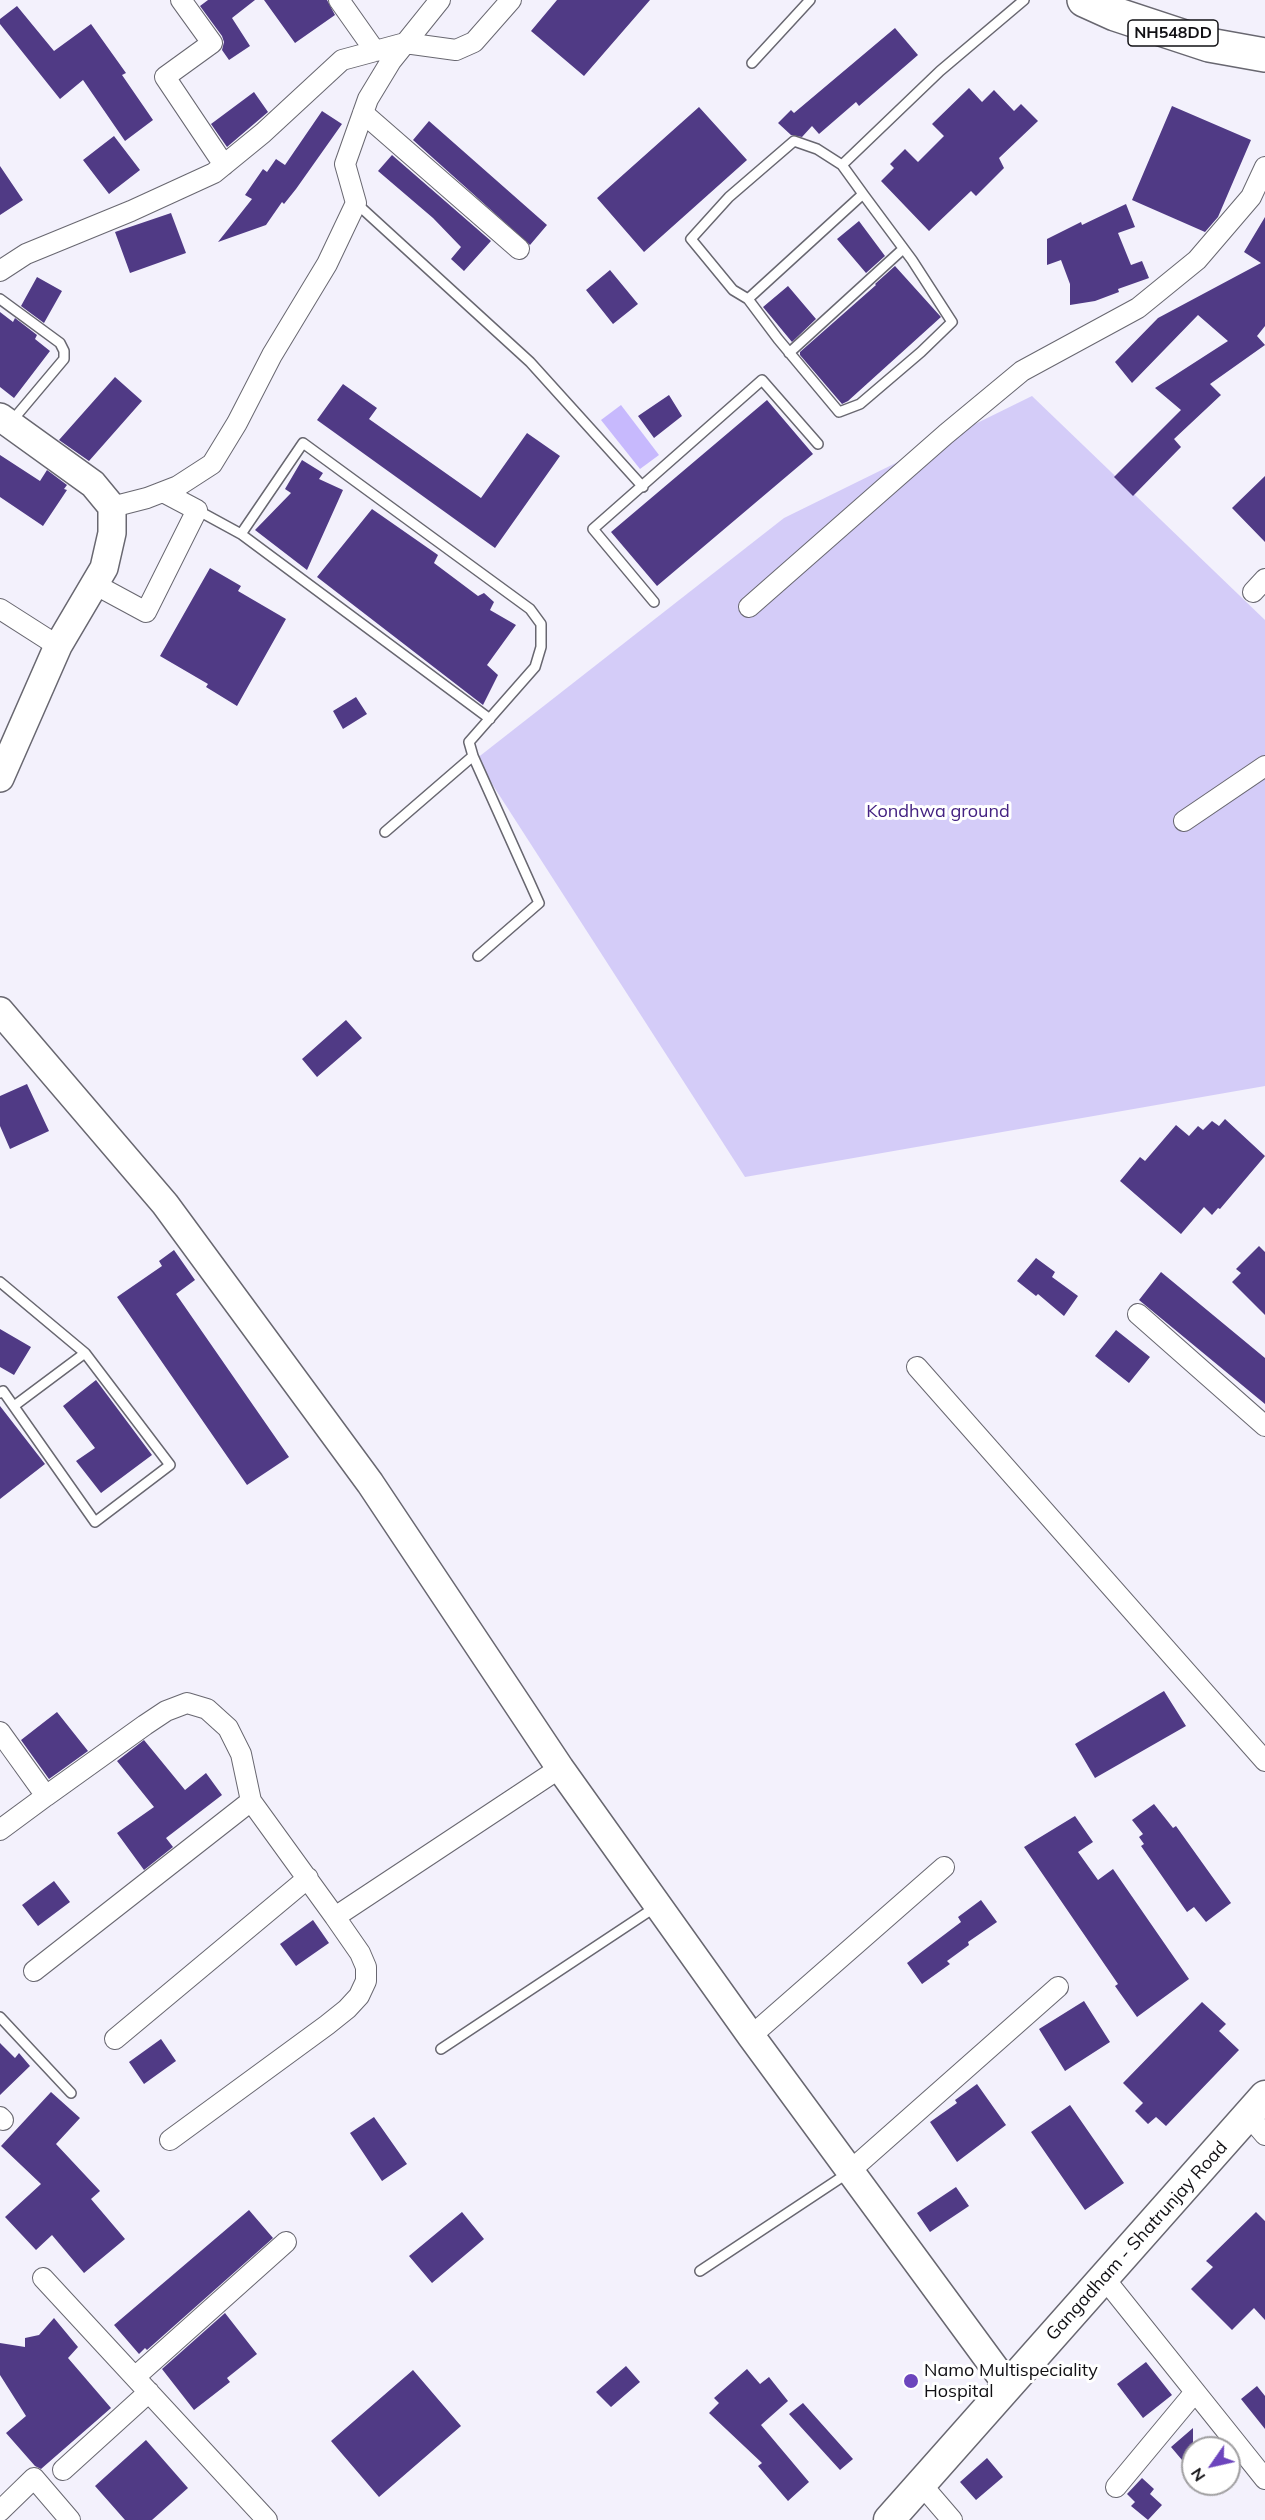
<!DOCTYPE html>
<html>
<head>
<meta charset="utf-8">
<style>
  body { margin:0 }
  #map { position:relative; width:1265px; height:2520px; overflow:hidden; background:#f3f1fc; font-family:Mulish,sans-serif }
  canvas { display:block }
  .north { position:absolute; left:1181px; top:2436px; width:60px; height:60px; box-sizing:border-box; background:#fff; border:2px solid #a09fa1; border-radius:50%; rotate:236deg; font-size:16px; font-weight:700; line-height:24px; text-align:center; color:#111014 }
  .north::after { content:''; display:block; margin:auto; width:21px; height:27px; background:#6c45bd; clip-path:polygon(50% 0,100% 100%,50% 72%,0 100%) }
</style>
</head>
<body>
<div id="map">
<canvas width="1265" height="2520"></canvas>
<div class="north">N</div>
</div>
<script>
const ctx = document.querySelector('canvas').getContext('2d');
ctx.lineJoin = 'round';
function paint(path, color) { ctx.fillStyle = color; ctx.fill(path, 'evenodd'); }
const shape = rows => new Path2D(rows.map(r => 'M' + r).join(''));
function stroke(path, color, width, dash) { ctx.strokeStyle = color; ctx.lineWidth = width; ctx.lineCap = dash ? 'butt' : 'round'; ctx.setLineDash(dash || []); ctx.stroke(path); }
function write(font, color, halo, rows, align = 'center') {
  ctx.font = font + ' Mulish,sans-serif'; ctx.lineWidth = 6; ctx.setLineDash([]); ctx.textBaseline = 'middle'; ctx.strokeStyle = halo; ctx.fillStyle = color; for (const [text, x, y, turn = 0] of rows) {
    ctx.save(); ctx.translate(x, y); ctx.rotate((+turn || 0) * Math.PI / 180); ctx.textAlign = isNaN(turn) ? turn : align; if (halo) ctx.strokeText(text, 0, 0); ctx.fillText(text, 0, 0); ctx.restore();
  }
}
paint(shape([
  [1032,396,1265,620,1265,1086,745,1177,476,759,784,518]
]), '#d4ccf8');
paint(shape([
  [621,405,659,455,640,469,601,420]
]), '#c7b9fd');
paint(shape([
  [208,0,255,0,232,18,250,46,229,60,222,50,224,42,222,36,200,6],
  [264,0,327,0,335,15,295,43],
  [557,0,650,0,584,76,531,31],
  [17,6,54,51,91,24,126,73,122,75,153,120,125,141,83,80,60,99,0,24,0,19],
  [895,28,918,55,859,106,856,102,819,134,812,126,802,137,791,135,778,123,791,110,794,113],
  [969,88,982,102,994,90,1014,111,1021,104,1038,121,999,158,1004,168,976,196,971,191,929,231,881,181,894,168,890,164,905,149,918,162,944,136,932,124],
  [254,92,268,112,227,147,211,124],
  [1172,106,1251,140,1218,217,1205,232,1132,200],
  [699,107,747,160,644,252,597,198],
  [322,111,342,124,296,189,284,204,282,202,266,225,218,242,252,199,245,195,263,169,267,172,276,159,285,165],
  [429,121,547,225,530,245,413,140],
  [114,136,140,170,109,194,83,160],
  [392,155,491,241,464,271,451,259,461,247,433,218,378,171],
  [0,166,23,200,0,215],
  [1126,204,1135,227,1118,233,1131,265,1142,261,1149,278,1118,289,1119,292,1095,301,1070,305,1070,284,1061,260,1047,265,1047,239,1081,222,1082,225],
  [171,213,186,253,130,273,115,232],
  [1265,217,1265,326,1257,336,1265,345,1210,384,1221,395,1174,439,1181,447,1133,496,1114,477,1181,410,1155,388,1228,341,1198,315,1132,383,1115,362,1158,318,1261,263,1244,252],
  [859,221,885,256,866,273,837,239],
  [895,266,941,317,848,401,842,404,800,355,800,352,876,285,875,284],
  [610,270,638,304,613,324,586,290],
  [37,277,62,291,44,323,21,306],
  [788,286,816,319,792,342,763,307],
  [0,312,13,322,15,318,37,335,35,339,50,351,14,398,0,387],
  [115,377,142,401,89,461,59,440],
  [343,384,377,408,369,419,481,498,527,433,560,456,495,548,317,420],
  [669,395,682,416,654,438,638,416],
  [767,400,813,454,657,586,611,532],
  [0,455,40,481,47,470,67,485,64,489,67,490,43,526,0,497],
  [302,460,323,473,319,479,343,490,307,570,255,530,291,493,285,489],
  [1265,476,1265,542,1232,508],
  [372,509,438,555,434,563,478,596,484,593,494,602,490,610,516,625,487,665,498,675,483,705,317,577],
  [210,568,241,586,238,591,286,619,237,706,206,687,208,684,160,656],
  [356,697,367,714,343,729,333,711],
  [346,1020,362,1038,317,1077,302,1059],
  [27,1084,49,1131,10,1149,0,1126,0,1096],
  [1225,1119,1265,1156,1220,1209,1218,1208,1212,1215,1204,1207,1181,1234,1120,1181,1140,1157,1145,1161,1176,1125,1189,1136,1198,1126,1203,1130,1212,1121,1219,1126],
  [1259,1246,1265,1252,1265,1315,1232,1282,1241,1273,1236,1269],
  [174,1250,195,1280,176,1294,289,1457,247,1485,117,1297,162,1266,159,1261],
  [1036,1258,1055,1272,1052,1277,1078,1296,1064,1316,1038,1294,1036,1296,1017,1281],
  [1161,1272,1265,1358,1265,1404,1139,1300],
  [0,1329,31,1347,14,1375,0,1367],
  [1116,1330,1150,1357,1129,1383,1095,1356],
  [96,1380,152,1455,101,1493,76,1461,95,1448,63,1406],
  [0,1406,45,1464,0,1499],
  [1164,1691,1186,1726,1095,1778,1075,1744],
  [57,1712,88,1751,49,1779,21,1740],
  [144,1740,185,1790,206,1773,222,1795,166,1838,173,1847,144,1870,117,1833,154,1807,117,1761],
  [1154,1804,1173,1828,1176,1826,1231,1903,1206,1922,1194,1907,1187,1912,1141,1846,1144,1844,1139,1837,1143,1834,1132,1820],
  [1075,1816,1093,1842,1078,1852,1098,1880,1113,1869,1189,1979,1137,2017,1115,1986,1118,1984,1024,1847],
  [54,1881,70,1902,38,1926,22,1905],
  [981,1900,997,1922,968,1942,969,1945,947,1961,950,1964,922,1984,907,1963,961,1922,958,1917],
  [313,1920,329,1943,296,1966,280,1944],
  [1084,2001,1110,2042,1065,2071,1039,2029],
  [1202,2002,1226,2024,1219,2031,1239,2050,1166,2126,1156,2117,1148,2124,1135,2111,1143,2103,1123,2083],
  [161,2039,176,2061,144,2084,129,2062],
  [0,2043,15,2058,19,2053,30,2066,0,2095],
  [977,2084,1006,2125,957,2162,930,2122,957,2103,955,2100],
  [51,2092,80,2118,56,2144,100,2191,91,2199,125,2239,84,2273,52,2235,36,2250,5,2217,41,2184,1,2146],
  [1070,2105,1124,2183,1085,2210,1031,2132],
  [374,2117,407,2164,382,2181,350,2133],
  [956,2187,969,2206,930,2232,917,2213],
  [249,2210,273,2238,147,2350,145,2348,139,2354,114,2325],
  [462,2212,484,2239,432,2283,409,2256],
  [1256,2212,1265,2221,1265,2320,1254,2308,1232,2330,1191,2289,1213,2267,1206,2261],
  [225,2313,257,2354,227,2378,230,2382,194,2410,162,2369],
  [54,2318,78,2347,68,2358,111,2408,41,2469,35,2466,6,2433,26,2416,0,2375,0,2343,25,2347,25,2338,39,2335],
  [1146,2362,1172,2395,1143,2418,1117,2384],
  [626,2366,640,2382,611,2407,596,2392],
  [747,2369,760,2384,769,2377,788,2401,761,2425,809,2482,788,2501,758,2466,762,2463,709,2413,719,2403,714,2398],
  [413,2370,461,2426,379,2497,331,2441],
  [1257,2386,1265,2396,1265,2429,1241,2399],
  [803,2403,853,2459,840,2470,789,2414],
  [1193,2428,1193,2473,1171,2447],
  [146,2440,188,2488,152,2520,125,2520,95,2486],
  [987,2458,1003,2477,976,2500,960,2482],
  [1142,2478,1154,2489,1150,2494,1162,2505,1148,2520,1131,2506,1135,2502,1127,2494]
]), '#503a85');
const lane = shape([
  [752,63,810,0],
  [842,165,817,149,794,141,729,197,691,239,733,290,748,299,863,194,842,165,940,71,1024,0],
  [356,203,530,362,643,487],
  [0,299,60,343,64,351,64,359,11,422],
  [748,299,778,339,839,412,860,404,921,352,952,322,912,260,863,194],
  [789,353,903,249],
  [197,510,241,534,303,443,530,609,541,624,541,647,535,667,469,742,473,756,539,903,478,956],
  [241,534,490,719],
  [654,602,593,529,762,380,818,444],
  [385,832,473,756],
  [0,1282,85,1353,170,1465,95,1522,3,1391,0,1393],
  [14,1406,85,1353],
  [0,2017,71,2093],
  [441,2049,657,1906],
  [700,2271,848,2173]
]);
const street = shape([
  [181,0,212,43,165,77,224,165],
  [339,0,375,51],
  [363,113,519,249],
  [0,271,26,254,131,211,214,173,263,133,342,60,405,43,456,50,474,42,511,0],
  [112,507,147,498,178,486,212,464,237,423,272,355,327,264,356,203,345,164,368,99,391,61,440,0],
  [96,585,146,612,197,510,163,492],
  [1253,592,1265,579],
  [749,607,946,434,1022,371,1138,308,1197,260,1251,197,1265,167],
  [0,609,58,646],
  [1184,821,1265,766],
  [1138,1314,1265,1426],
  [917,1367,1265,1761],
  [0,1732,46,1796,145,1725,166,1711,187,1703,207,1709,228,1728,241,1754,251,1801],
  [0,1830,46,1796],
  [34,1971,251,1801,335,1917,560,1768],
  [751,2036,944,1867],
  [115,2039,308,1878],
  [1248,2115,1265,2135],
  [0,2117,3,2120],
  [170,2140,327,2025,347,2009,359,1996,366,1981,366,1967,360,1953,335,1917],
  [851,2170,1058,1987],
  [43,2278,267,2520],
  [1104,2278,1265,2479],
  [135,2377,286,2242],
  [63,2470,149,2392],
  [921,2484,952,2520],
  [1116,2487,1195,2392],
  [0,2511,34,2478,70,2520]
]);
const secondary = shape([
  [0,417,93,484,112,507,112,533,104,568,58,646,0,778],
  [0,1011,165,1204,370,1483,560,1768,751,2036,1008,2386]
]);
const primary = shape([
  [889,2520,1265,2096]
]);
const highway = shape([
  [1084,0,1115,14,1209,45,1265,55]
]);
stroke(lane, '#686770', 12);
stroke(street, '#686770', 22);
stroke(secondary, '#686770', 30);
stroke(primary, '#686770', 33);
stroke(highway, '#686770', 36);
stroke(lane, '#fff', 9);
stroke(street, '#fff', 20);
stroke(secondary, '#fff', 27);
stroke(primary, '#fff', 30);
stroke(highway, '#fff', 33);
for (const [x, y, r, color] of [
  [911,2381,8,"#6c45bd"]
]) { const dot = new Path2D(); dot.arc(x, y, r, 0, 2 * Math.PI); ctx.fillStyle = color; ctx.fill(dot); stroke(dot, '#fff', 2); }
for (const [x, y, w] of [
  [1173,33,90]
]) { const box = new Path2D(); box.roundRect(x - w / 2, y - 13, w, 26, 4.5); ctx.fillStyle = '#fff'; ctx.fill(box); stroke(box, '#111014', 1.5); }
write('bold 16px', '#111014', null, [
  ["NH548DD",1173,33]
]);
write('18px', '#442282', '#fff', [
  ["Kondhwa ground",938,812]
]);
write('18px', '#111014', '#fff', [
  ["Gangadham - Shatrunjay Road",1137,2241,-48]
]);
write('18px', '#111014', '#fff', [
  ["Namo Multispeciality",924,2371],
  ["Hospital",924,2392]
], 'left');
</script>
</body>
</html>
